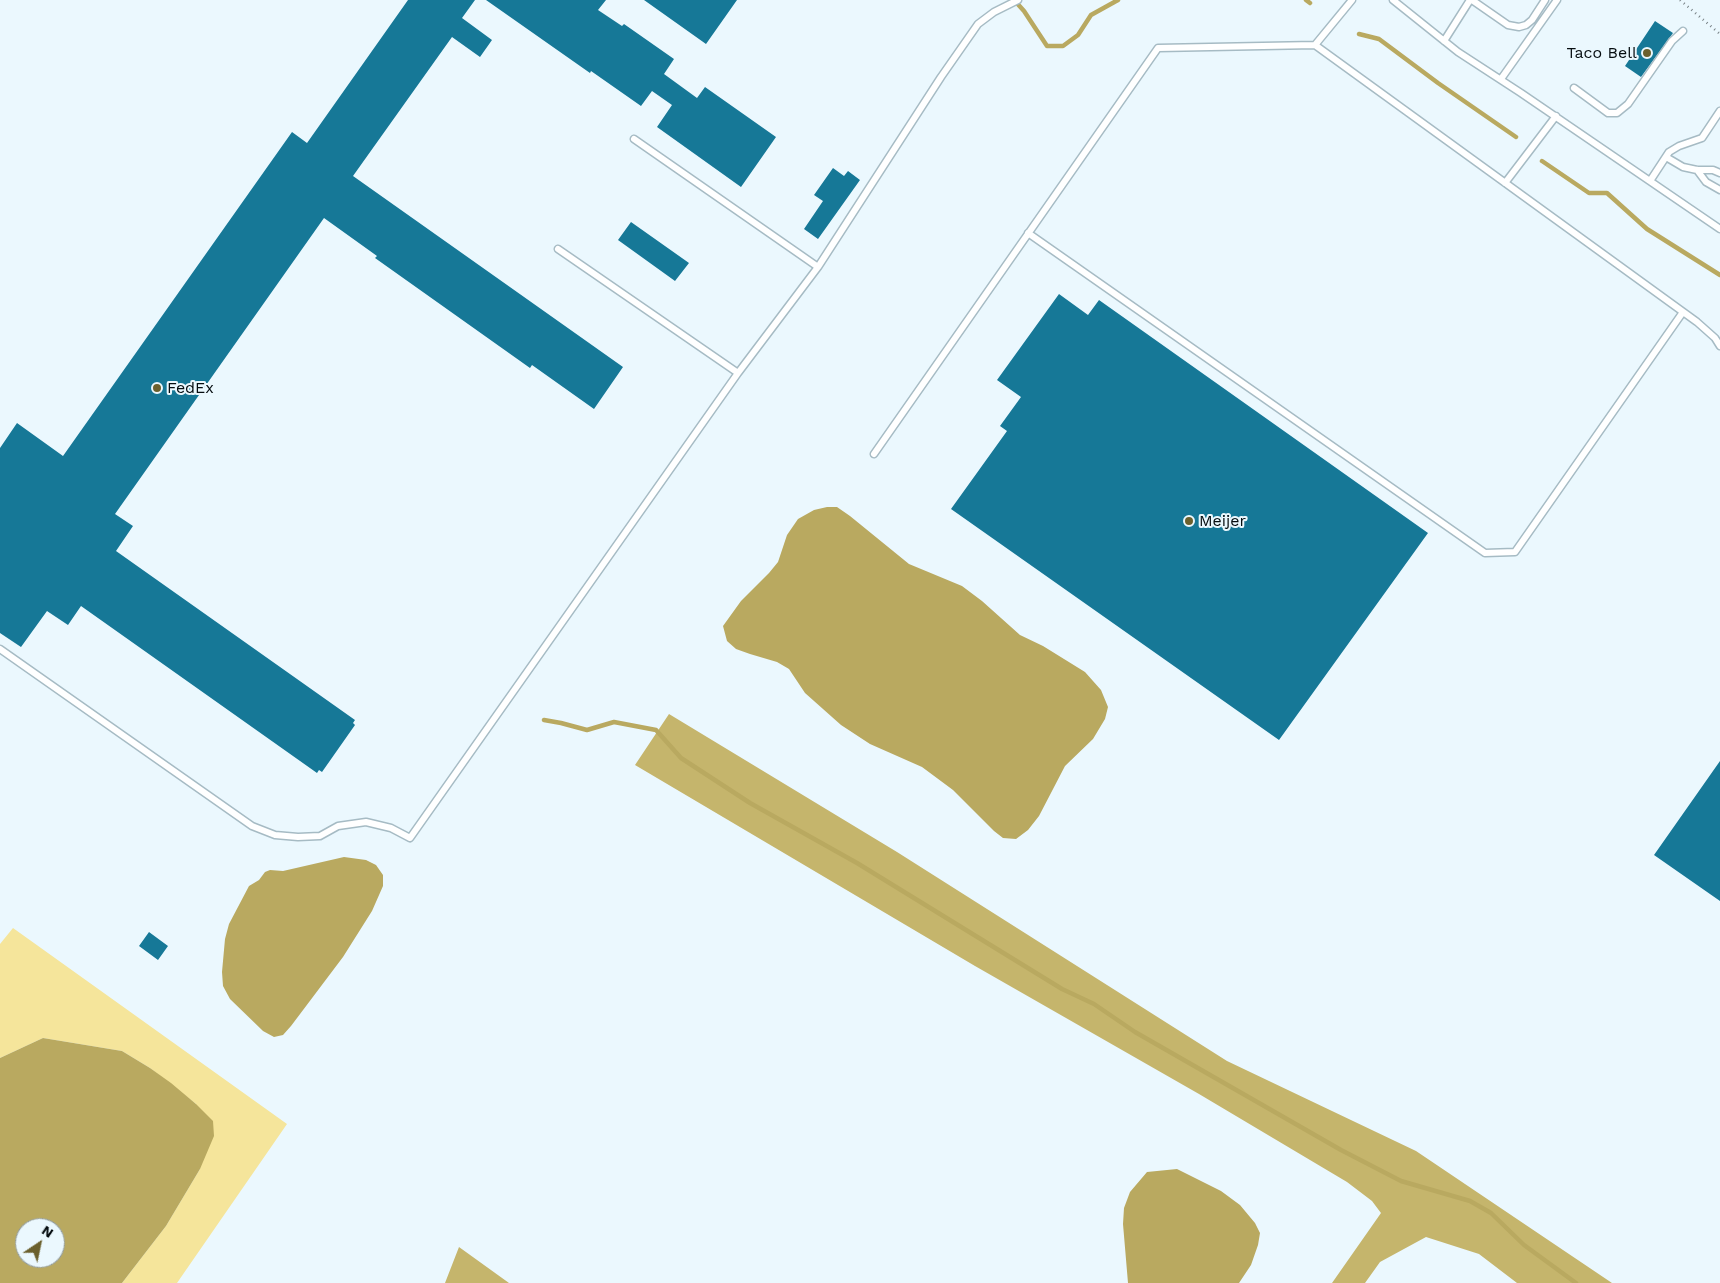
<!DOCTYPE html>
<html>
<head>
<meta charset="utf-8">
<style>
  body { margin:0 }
  #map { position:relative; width:1720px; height:1283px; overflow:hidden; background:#ebf8fe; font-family:"Work Sans",sans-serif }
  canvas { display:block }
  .north { position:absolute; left:15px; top:1218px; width:50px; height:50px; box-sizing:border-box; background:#ebf8fe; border:1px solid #8f9a9f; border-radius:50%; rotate:34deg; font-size:14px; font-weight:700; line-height:20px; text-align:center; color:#060d10 }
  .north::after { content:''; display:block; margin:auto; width:18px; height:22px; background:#6b602d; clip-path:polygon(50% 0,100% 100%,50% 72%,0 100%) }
</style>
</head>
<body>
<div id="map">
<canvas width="1720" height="1283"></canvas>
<div class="north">N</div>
</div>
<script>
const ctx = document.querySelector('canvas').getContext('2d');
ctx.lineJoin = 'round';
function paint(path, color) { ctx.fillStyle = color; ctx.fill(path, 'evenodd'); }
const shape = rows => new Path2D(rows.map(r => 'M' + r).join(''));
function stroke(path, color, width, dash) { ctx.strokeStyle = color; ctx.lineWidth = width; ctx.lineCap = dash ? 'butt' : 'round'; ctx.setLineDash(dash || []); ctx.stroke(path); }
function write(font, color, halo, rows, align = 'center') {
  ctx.font = font + ' "Work Sans",sans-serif'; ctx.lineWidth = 4; ctx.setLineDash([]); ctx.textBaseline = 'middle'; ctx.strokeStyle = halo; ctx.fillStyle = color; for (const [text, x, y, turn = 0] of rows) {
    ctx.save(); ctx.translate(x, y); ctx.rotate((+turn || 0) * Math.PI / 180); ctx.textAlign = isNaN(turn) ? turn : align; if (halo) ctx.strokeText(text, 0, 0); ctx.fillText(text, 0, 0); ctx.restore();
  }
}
paint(shape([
  [13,928,287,1124,177,1283,122,1283,166,1226,200,1169,196,1104,150,1068,122,1051,43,1038,0,1058,0,944]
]), '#f5e59b');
paint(shape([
  [669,714,897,852,1227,1061,1416,1151,1612,1283,1517,1283,1479,1254,1426,1237,1380,1262,1365,1283,1332,1283,1381,1213,1372,1201,1347,1182,1199,1094,975,966,635,765],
  [459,1247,509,1283,445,1283]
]), '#c5b56c');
paint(shape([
  [827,507,837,507,850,516,909,564,962,586,982,601,1020,635,1043,646,1085,672,1101,690,1108,707,1105,719,1093,739,1065,766,1039,816,1028,830,1016,839,1003,838,994,831,953,790,922,767,870,744,841,725,805,693,789,669,777,662,750,654,736,649,727,641,723,626,741,601,769,573,778,562,787,535,798,519,814,510],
  [344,857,366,860,376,865,383,875,383,886,372,911,343,957,291,1026,283,1035,274,1037,263,1031,230,999,223,986,222,972,225,939,229,924,249,886,259,880,265,872,270,870,283,871],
  [43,1038,122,1051,150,1068,171,1083,196,1104,213,1121,214,1136,200,1169,166,1226,122,1283,0,1283,0,1058],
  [25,1228,55,1228,55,1258,25,1258],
  [1177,1169,1221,1191,1240,1205,1255,1223,1260,1233,1258,1245,1251,1265,1239,1283,1128,1283,1123,1224,1124,1208,1130,1192,1147,1172]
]), '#b9a960');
stroke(shape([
  [1306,0,1310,3],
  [1015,1,1024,11,1047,46,1063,46,1078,35,1091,15,1118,0],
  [1359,34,1379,39,1438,83,1516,137],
  [1542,161,1589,193,1607,193,1647,229,1720,275],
  [544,720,561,723,587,730,614,722,656,730,681,758,750,803,857,863,1062,989,1094,1004,1135,1032,1341,1150,1401,1181,1470,1201,1491,1213,1524,1245,1576,1283]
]), '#b9a960', 4.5);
paint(shape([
  [408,0,475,0,462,18,492,40,480,57,452,37,353,176,623,367,594,409,532,365,530,368,375,258,377,256,324,218,115,514,133,526,116,551,355,720,353,723,355,725,322,772,319,770,317,773,81,606,68,625,47,611,21,647,0,633,0,448,17,423,63,456,292,132,307,143],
  [486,0,606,0,598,10,622,26,624,24,674,59,664,74,697,98,705,87,776,137,741,187,657,127,672,105,652,91,641,106,591,71,590,73],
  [644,0,737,0,706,44],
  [1655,21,1673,33,1641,77,1625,66],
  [833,168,844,176,848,171,860,180,818,239,804,229,823,201,814,195],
  [631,222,689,263,675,281,618,240],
  [1059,294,1088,315,1099,300,1428,533,1279,740,951,509,1007,431,1000,426,1021,397,997,380],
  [1720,761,1720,901,1654,855],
  [149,932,168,946,158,960,139,946]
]), '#167897');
const lane = shape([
  [1393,0,1458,52,1521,93,1720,229],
  [1472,0,1508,25,1519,27,1526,25,1532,20,1545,0],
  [1444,41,1470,0],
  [1315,45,1697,322,1715,338,1720,346],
  [1501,79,1557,0],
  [1574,88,1608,113,1617,113,1628,104,1672,41,1683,31],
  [634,139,818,267],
  [1666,157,1683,167,1697,170,1713,170,1720,173],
  [1697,170,1706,182,1720,190],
  [1650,181,1669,152,1679,146,1702,138,1720,111],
  [1505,183,1556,116],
  [1028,233,1485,553,1515,552,1683,312],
  [558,249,738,373],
  [874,454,1158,48,1315,45,1352,0],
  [0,649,252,826,275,835,298,837,320,836,338,826,366,822,391,828,410,838,738,373,818,267,941,77,978,24,994,12,1018,0]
]);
stroke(lane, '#a6bbc4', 9);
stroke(shape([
  [1680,0,1720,34]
]), '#778185', 2.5, [1, 4]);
stroke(lane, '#fff', 6);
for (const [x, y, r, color] of [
  [1647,53,5,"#6b602d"],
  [157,388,5,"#6b602d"],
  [1189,521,5,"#6b602d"]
]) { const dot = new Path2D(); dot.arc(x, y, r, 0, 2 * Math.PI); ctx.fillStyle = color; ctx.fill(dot); stroke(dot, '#ebf8fe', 2); }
write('16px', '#060d10', '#ebf8fe', [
  ["Taco Bell",1637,53,"right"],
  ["FedEx",167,388],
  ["Meijer",1199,521]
], 'left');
</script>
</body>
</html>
